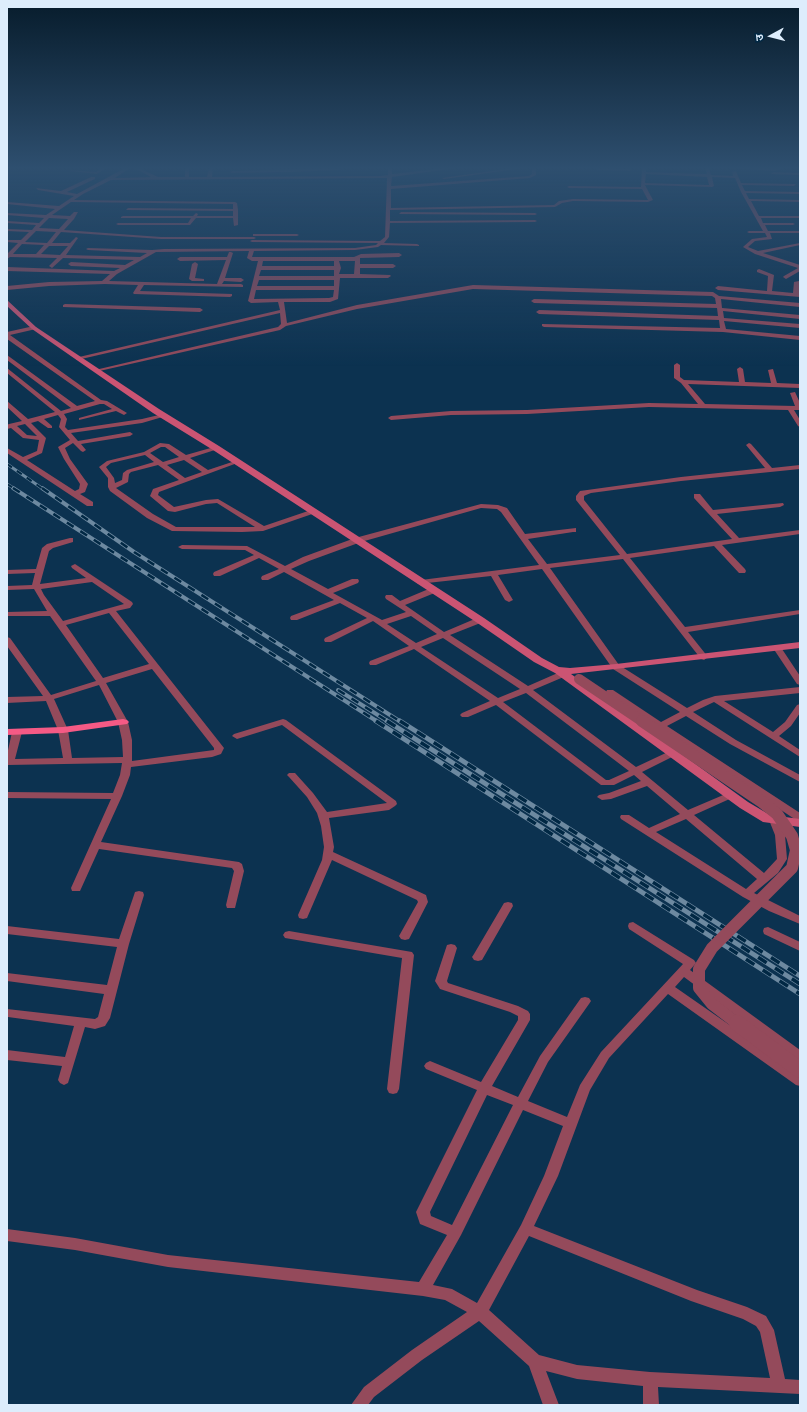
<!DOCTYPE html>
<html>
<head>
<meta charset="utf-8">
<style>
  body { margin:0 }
  #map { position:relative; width:807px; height:1412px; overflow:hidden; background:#0c3250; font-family:Arial,"Noto Sans Devanagari",sans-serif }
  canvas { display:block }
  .frame { position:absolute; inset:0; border:8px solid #ddedfc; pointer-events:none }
  .north { position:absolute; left:751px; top:16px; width:40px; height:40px; -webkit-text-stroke:3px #012844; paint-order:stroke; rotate:263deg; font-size:11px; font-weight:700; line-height:16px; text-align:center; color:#ddedfc }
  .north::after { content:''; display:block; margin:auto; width:14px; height:18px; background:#ddedfc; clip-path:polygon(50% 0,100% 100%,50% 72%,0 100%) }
</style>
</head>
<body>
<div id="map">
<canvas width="807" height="1412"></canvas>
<div class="frame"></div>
<div class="north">उ</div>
</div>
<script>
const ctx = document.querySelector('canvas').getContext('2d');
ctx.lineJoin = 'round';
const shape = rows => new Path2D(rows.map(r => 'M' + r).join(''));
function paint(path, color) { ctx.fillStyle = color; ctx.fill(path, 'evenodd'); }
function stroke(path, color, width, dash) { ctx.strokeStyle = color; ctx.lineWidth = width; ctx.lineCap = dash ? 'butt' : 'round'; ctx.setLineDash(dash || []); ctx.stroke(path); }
paint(shape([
  [101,168,106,168,97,174,69,171,71,170,96,172,101,168],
  [125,168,130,168,115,178,151,177,134,168,139,168,158,177,185,177,185,168,189,168,189,177,207,177,209,168,213,168,212,177,381,176,388,175,388,168,392,168,392,174,444,168,457,168,392,177,391,186,529,176,532,174,532,168,536,168,536,175,530,178,391,189,391,208,554,205,559,201,573,199,648,200,642,189,569,188,567,187,569,186,641,187,642,168,646,168,646,172,707,174,705,168,709,168,711,175,733,176,732,172,736,171,741,183,796,184,794,186,742,185,745,191,800,192,800,194,746,193,749,199,800,200,800,202,751,201,759,216,800,216,800,218,761,218,763,223,793,223,795,224,793,225,765,225,768,231,800,231,800,233,770,233,772,239,755,241,748,247,758,251,800,243,800,245,763,253,800,265,800,271,786,279,783,277,784,276,798,268,755,254,743,247,752,239,767,237,765,233,749,233,747,232,749,231,763,231,741,192,735,178,712,177,714,186,712,187,645,185,653,200,648,202,573,201,562,203,555,207,390,210,390,221,535,220,537,221,535,222,390,223,389,237,384,243,417,244,419,245,419,246,381,245,378,247,355,250,254,251,252,257,354,257,361,254,399,253,402,255,399,257,360,258,360,264,393,264,396,266,393,268,360,268,360,274,390,275,391,276,388,278,340,278,338,299,330,302,284,302,287,323,357,305,473,285,713,292,719,296,800,303,800,307,721,299,722,308,800,315,800,319,723,311,724,318,800,324,800,328,724,321,726,329,800,336,800,340,723,332,544,327,542,326,542,324,720,328,719,320,539,314,536,312,539,310,718,316,717,308,534,303,531,301,534,299,716,304,715,298,712,296,473,289,357,309,286,326,280,330,95,372,95,370,278,327,281,324,280,313,77,360,76,359,79,357,280,310,278,302,251,303,248,301,258,261,252,261,247,258,249,251,156,252,117,274,109,281,217,284,226,260,180,261,177,259,180,257,227,257,229,252,231,252,233,253,225,278,241,278,244,280,241,282,224,281,222,284,241,284,243,285,243,287,144,285,140,291,232,294,232,296,230,297,134,294,133,293,138,285,105,284,49,286,7,290,7,286,49,282,102,281,110,274,7,271,7,267,114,271,120,268,71,266,68,264,71,262,125,265,134,260,63,258,52,268,49,266,57,258,10,257,7,259,7,254,18,243,7,242,7,240,21,240,29,232,7,231,7,229,32,230,36,225,7,223,7,221,39,223,44,218,7,215,7,213,46,215,55,209,7,204,7,202,59,206,74,196,38,190,36,188,61,191,91,177,95,177,95,179,67,192,77,194,125,168],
  [646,174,707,177,709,185,645,183,646,174],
  [381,178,387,178,385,237,380,241,252,240,250,241,252,242,378,243,376,245,355,248,164,249,152,250,88,248,86,249,88,250,147,253,140,257,66,255,78,238,76,237,70,243,52,243,61,232,161,239,254,239,256,238,254,237,161,237,64,230,74,219,78,212,74,212,70,216,52,215,71,202,233,204,233,209,128,208,126,210,233,211,233,216,197,216,198,214,196,213,193,216,123,216,121,217,121,218,191,218,188,223,118,223,116,224,118,225,190,225,196,218,233,218,234,226,238,225,238,210,237,203,235,202,74,200,83,194,111,180,381,178],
  [49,218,68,219,59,229,39,228,49,218],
  [36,231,56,232,47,243,25,242,36,231],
  [22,244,44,245,36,254,13,254,22,244],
  [49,246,68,246,60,255,41,254,49,246],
  [263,261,334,261,334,266,262,266,263,261],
  [339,261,355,261,354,274,339,274,341,268,339,261],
  [261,270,334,270,334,276,259,276,261,270],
  [259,280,334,280,334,286,257,286,259,280],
  [256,290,334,290,333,297,329,298,254,299,256,290],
  [324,168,341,169,339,170,290,172,232,173,230,172,232,171,324,168],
  [513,168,525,168,444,179,442,178,513,168],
  [597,168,630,169,632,170,630,171,598,170,596,169,597,168],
  [729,168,781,168,782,169,775,171,729,168],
  [773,172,800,173,800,175,771,174,773,172],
  [401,212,535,213,537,214,535,215,399,214,401,212],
  [255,234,297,234,299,235,297,236,253,236,253,234,255,234],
  [195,262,198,264,195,278,204,279,204,281,192,281,189,279,192,264,195,262],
  [759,269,774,275,772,291,793,293,794,282,799,281,800,297,718,290,715,288,718,286,767,291,768,276,757,272,757,270,759,269],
  [65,304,200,308,203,310,200,312,63,307,63,305,65,304],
  [34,326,37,328,36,329,10,335,101,400,107,401,127,413,124,415,116,411,79,420,79,418,112,409,104,404,100,404,64,414,67,419,65,427,68,430,142,419,163,414,166,416,142,423,71,433,78,441,130,432,133,434,130,436,81,444,86,450,83,452,81,451,73,443,65,448,70,459,88,484,85,492,80,494,93,502,93,506,87,506,7,453,7,448,23,457,37,451,39,440,23,438,11,428,7,429,7,425,9,424,22,421,7,407,7,401,28,419,55,412,7,373,7,368,61,411,71,408,7,360,7,355,77,406,95,401,7,339,7,332,34,326],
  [58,415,61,419,59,427,70,440,58,447,64,459,80,484,79,489,75,491,27,460,42,453,46,438,31,423,38,421,48,428,52,428,52,426,44,419,58,415],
  [25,424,37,436,27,435,17,426,25,424],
  [677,363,680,365,680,377,684,380,739,382,737,369,740,367,743,369,745,382,771,383,768,370,773,369,777,383,800,384,800,388,688,384,705,404,795,406,790,393,795,392,800,403,800,410,794,410,800,420,800,427,798,426,788,410,649,407,527,414,451,415,391,420,388,418,391,416,451,411,527,410,649,403,698,404,681,383,674,378,674,365,677,363],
  [160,443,169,444,186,455,214,447,218,447,218,449,190,458,208,470,235,461,239,461,240,462,159,492,158,495,174,507,206,500,218,499,264,526,311,510,314,510,318,512,263,531,242,532,172,531,147,518,110,491,108,487,108,478,99,467,107,461,144,452,160,443],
  [161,447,165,447,179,457,163,462,150,453,161,447],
  [145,455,154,462,127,470,123,473,122,480,115,483,114,478,106,467,111,463,145,455],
  [184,460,202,472,185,478,167,465,184,460],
  [158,465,179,480,153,489,150,496,168,511,175,512,206,504,217,503,255,527,176,527,153,514,116,488,128,482,129,474,131,472,158,465],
  [749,443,751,444,772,468,800,465,800,469,681,481,591,493,586,495,584,496,584,500,627,554,732,539,694,498,694,494,700,494,713,510,783,503,784,505,780,507,717,514,739,538,800,530,800,534,722,545,745,569,746,571,745,573,739,573,714,546,630,558,685,627,800,610,800,614,688,632,708,657,704,660,701,659,623,559,550,568,619,665,687,708,703,700,715,696,800,687,800,693,724,701,773,732,785,722,797,705,800,704,800,713,791,726,779,736,800,750,800,757,714,702,693,712,736,740,800,775,800,782,730,744,686,716,667,726,800,813,800,821,796,820,607,694,606,692,607,690,613,690,661,722,680,712,613,669,542,569,498,575,513,600,509,602,505,600,491,576,418,584,417,582,418,580,421,580,539,565,501,512,497,509,481,508,361,542,309,561,291,569,328,589,352,579,358,579,359,581,358,583,333,593,382,620,406,612,386,599,385,597,386,595,392,595,400,601,431,588,437,588,438,590,437,592,405,605,444,632,477,618,483,618,484,620,483,622,450,635,528,686,560,672,566,672,567,674,566,676,533,690,636,767,670,751,676,751,678,753,676,755,642,772,688,810,728,793,734,793,736,795,734,797,694,815,764,873,777,859,775,835,769,820,770,818,778,818,785,835,787,859,778,873,754,893,800,916,800,924,769,911,743,897,621,819,620,817,621,815,629,815,649,828,680,814,647,786,611,799,602,800,597,797,599,795,609,793,641,781,634,775,614,785,601,785,496,705,468,717,462,717,460,715,462,713,490,701,414,649,376,665,370,665,369,663,370,661,409,646,373,621,331,642,325,642,324,640,325,638,367,618,340,603,297,620,291,620,290,618,291,616,334,600,284,572,268,580,262,580,261,578,262,576,279,569,259,558,220,576,214,576,213,574,214,572,254,555,245,550,182,549,178,547,182,545,247,546,285,566,303,557,355,538,481,504,498,505,507,508,525,534,576,528,576,532,573,532,528,539,547,564,620,555,576,500,576,496,580,491,681,477,765,468,746,445,749,443],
  [411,616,437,634,416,643,387,624,411,616],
  [443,638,520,689,498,698,421,647,443,638],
  [526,693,629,771,609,780,606,780,503,702,526,693],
  [686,819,757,879,746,889,656,832,686,819],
  [70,538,73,538,73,542,53,548,49,551,40,584,86,578,72,568,71,566,75,564,132,602,133,604,130,608,116,611,224,748,221,754,212,757,131,767,130,775,122,796,101,842,239,862,242,864,244,871,235,908,227,908,226,905,234,871,232,868,99,849,80,891,72,891,71,888,111,799,7,798,7,792,113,793,120,775,122,763,7,765,7,755,12,732,17,729,22,732,15,759,63,758,58,730,46,701,7,703,7,697,43,696,7,646,7,637,10,638,51,695,96,681,50,616,7,616,7,612,47,611,34,589,7,590,7,586,32,585,35,573,7,574,7,570,36,569,42,548,47,544,70,538],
  [92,582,124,604,63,621,44,595,41,589,92,582],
  [109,613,149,664,103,678,66,625,109,613],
  [152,669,214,748,214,750,132,761,132,740,128,722,106,683,152,669],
  [99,685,118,722,122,740,123,757,72,758,68,730,54,699,99,685],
  [777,645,780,646,800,676,800,685,797,684,773,648,777,645],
  [283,719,286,720,396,801,397,804,395,806,389,810,329,818,334,847,333,852,426,895,428,902,409,939,405,940,401,939,399,936,418,902,417,900,332,860,307,918,303,919,299,918,298,915,322,860,324,847,321,826,317,813,307,797,289,777,287,775,289,773,295,773,313,793,327,812,387,803,282,725,237,739,232,736,234,734,283,719],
  [139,891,143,892,144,895,129,944,110,1018,105,1026,95,1029,85,1027,68,1083,64,1085,60,1083,58,1080,62,1066,7,1060,7,1050,65,1057,74,1026,8,1017,7,1009,95,1019,98,1017,104,994,7,981,7,973,107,985,117,947,7,934,7,926,119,939,134,895,135,892,139,891],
  [508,902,512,903,513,906,482,960,478,961,474,960,472,957,474,954,504,903,508,902],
  [633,922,694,960,696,963,690,970,800,1050,800,1062,796,1060,684,977,675,987,800,1074,800,1086,796,1085,668,994,609,1058,590,1090,558,1176,534,1226,697,1290,747,1307,766,1316,774,1330,785,1379,800,1380,800,1394,658,1387,659,1405,643,1405,643,1386,577,1379,546,1371,559,1405,543,1405,529,1366,479,1321,422,1360,374,1397,368,1405,351,1405,364,1387,412,1350,467,1312,445,1300,423,1296,168,1267,75,1250,7,1241,7,1229,75,1238,168,1255,419,1282,447,1235,420,1224,416,1212,477,1090,426,1069,424,1066,426,1063,430,1061,481,1082,518,1020,518,1016,510,1012,440,989,435,981,447,945,451,944,455,945,457,948,447,981,448,983,518,1006,528,1011,530,1014,530,1020,492,1086,518,1097,540,1056,581,998,585,997,589,998,591,1001,589,1004,548,1062,528,1101,567,1117,580,1085,601,1052,683,964,629,929,628,926,629,923,633,922],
  [487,1095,513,1105,452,1225,431,1216,430,1212,487,1095],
  [523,1110,563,1126,544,1176,521,1225,477,1303,452,1289,433,1285,461,1235,523,1110],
  [529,1236,691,1301,743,1319,756,1326,760,1332,770,1378,650,1372,577,1365,539,1355,489,1310,529,1236],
  [768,927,800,942,800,951,764,934,763,931,764,928,768,927],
  [289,931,412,952,414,955,399,1089,397,1093,393,1094,389,1093,387,1089,402,958,285,938,283,935,285,932,289,931]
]), '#944a5b');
paint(shape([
  [7,300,36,327,159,409,219,446,484,618,542,658,559,667,570,668,616,664,800,642,800,648,571,674,748,802,770,815,800,819,800,827,763,822,740,808,555,673,534,662,476,622,213,450,153,413,32,329,7,306,7,300]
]), '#cb5473');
paint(shape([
  [123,719,127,720,129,722,127,724,63,733,7,735,7,729,63,727,123,719]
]), '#f55a85');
const railFar2 = shape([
  [7,464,43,489],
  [7,484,15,489]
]);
const railFar1 = shape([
  [13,488,378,722],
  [42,488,134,552,401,722],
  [338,690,389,722]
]);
const rail = shape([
  [376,721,800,994],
  [387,721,800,984],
  [400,721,800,976]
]);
stroke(railFar2, '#6d89a0', 3);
stroke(railFar1, '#6d89a0', 4);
stroke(rail, '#6d89a0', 5);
stroke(railFar2, '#012844', 2, [6]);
stroke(railFar1, '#012844', 2.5, [8]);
stroke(rail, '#012844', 3.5, [10]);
stroke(shape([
  [579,679,643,722]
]), '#944a5b', 10);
stroke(shape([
  [642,721,762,802,777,814,792,836,796,850,792,868,712,948,699,969,699,988,712,1004,738,1024]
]), '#944a5b', 12);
stroke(shape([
  [737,1023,800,1070]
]), '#944a5b', 16);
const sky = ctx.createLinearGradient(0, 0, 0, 366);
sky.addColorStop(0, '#071c2c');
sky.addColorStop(0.46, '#2e4f6f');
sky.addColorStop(1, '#2e4f6f00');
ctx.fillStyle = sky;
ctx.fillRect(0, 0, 807, 366);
</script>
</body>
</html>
